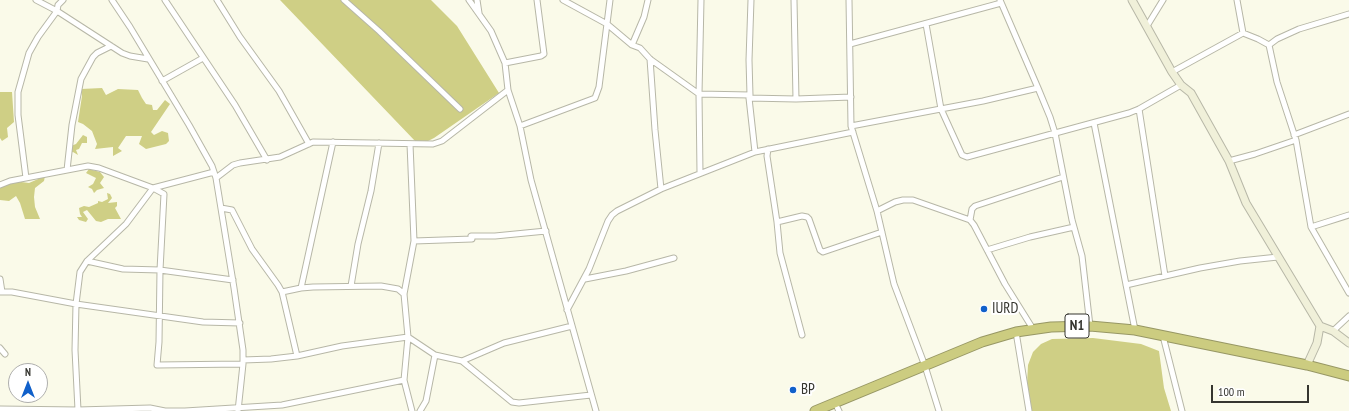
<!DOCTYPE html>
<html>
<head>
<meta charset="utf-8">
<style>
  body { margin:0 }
  #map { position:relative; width:1349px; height:411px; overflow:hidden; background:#fafae9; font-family:"PT Sans Narrow",sans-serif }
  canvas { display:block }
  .north { position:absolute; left:8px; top:363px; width:40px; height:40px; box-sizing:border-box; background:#fff; border:1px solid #aeaeac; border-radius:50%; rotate:0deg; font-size:11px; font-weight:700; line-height:16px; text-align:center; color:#35352f }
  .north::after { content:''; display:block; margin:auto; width:14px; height:18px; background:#1060ca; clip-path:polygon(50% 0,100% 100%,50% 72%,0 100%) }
  .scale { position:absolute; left:1211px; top:385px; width:98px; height:18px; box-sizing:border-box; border:2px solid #35352f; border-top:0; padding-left:5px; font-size:12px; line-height:14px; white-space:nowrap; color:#35352f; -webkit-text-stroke:3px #fff; paint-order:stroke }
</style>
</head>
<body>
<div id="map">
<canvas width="1349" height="411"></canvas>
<div class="north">N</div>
<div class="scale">100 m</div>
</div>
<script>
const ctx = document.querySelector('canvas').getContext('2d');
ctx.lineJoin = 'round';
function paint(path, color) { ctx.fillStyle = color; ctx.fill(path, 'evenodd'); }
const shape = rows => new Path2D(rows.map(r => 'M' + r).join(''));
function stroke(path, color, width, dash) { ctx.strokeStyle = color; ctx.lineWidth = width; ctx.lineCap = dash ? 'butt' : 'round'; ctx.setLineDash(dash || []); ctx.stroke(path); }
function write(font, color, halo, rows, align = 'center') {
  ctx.font = font + ' "PT Sans Narrow",sans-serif'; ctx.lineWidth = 4; ctx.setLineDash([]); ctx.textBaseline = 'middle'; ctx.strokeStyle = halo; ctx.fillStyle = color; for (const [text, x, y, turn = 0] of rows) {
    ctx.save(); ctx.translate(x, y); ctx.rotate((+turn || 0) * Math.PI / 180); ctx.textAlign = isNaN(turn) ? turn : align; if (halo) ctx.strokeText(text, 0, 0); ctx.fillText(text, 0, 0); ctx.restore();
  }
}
paint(shape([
  [280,0,431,0,457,26,499,93,434,138,424,143,416,142],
  [102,88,106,95,118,89,138,90,142,98,146,104,152,105,153,110,157,110,165,100,170,104,151,132,154,135,162,131,168,133,169,141,166,144,146,149,139,144,142,136,126,136,118,148,122,151,113,156,113,147,95,149,97,144,92,131,83,124,78,122,82,96,81,89],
  [0,92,12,92,14,122,7,128,8,137,2,141,0,138],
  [83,135,87,137,87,143,82,143,79,149,76,150,78,155,73,152,70,153,71,146,76,144],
  [89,169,100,172,104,177,100,183,104,188,97,190,94,193,92,189,88,187,93,184,96,178,86,173],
  [45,176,44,181,35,188,34,197,35,207,40,219,25,219,20,203,16,196,9,201,0,200,0,188,6,184,14,181,29,183],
  [107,193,110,194,112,198,108,203,117,202,117,206,115,208,121,219,108,219,101,222,96,221,87,210,83,212,88,219,86,222,79,220,77,217,82,217,80,214,79,208,84,206,89,207,98,203,98,201,102,202,108,199],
  [1093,338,1141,344,1159,351,1164,388,1171,411,1031,411,1027,384,1028,365,1033,352,1041,344,1052,339]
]), '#cfcf85');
const street = shape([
  [36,0,57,11,122,53,130,56,148,59],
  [112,0,130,27,189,125,212,166,216,178,234,288,243,350,243,364,238,411],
  [165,0,235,105,267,160],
  [217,0,240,37,279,91,309,144],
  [344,0,379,31,460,109],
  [469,0,491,31,505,63,508,90,520,126,531,180,596,411],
  [477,0,479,13],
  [563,0,607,24,632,45,640,48,650,59,699,94,750,95,749,98,796,99,851,97],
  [794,0,796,99],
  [849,0,851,126,877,211,894,284,925,366,939,411],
  [1000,0,1038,88,1050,117,1055,133,1072,220,1082,256,1090,326],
  [1237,0,1243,33],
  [926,24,941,109,962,155,967,157,1129,113,1139,109,1181,85],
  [1147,26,1163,0],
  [850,44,1001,3],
  [632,45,644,17,648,0],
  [1269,45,1277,82,1296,140,1311,227,1349,293],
  [650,59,655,130,661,189],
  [505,63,541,56,544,54,537,0],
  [1172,72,1243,33,1258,39,1269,45,1277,39,1299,29,1349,14],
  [162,81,203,58],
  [750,95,749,60,751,0],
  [749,98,755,152],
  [1139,109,1165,276],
  [1094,123,1135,330],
  [520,126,595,98,599,87,610,0],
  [851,126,983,101,1038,88],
  [1294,135,1349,114],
  [410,144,414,241,404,294,408,337,404,380,412,411],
  [768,149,767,156,777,222,780,253,802,335],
  [1229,161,1255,154,1296,140],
  [67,170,72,125,81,79,93,57,97,53,111,46],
  [700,173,699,94,701,0],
  [26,178,18,115,18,92,29,53,38,37,57,11,58,5,63,0],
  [216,178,233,165,240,163,280,157,313,142,433,144,442,141,508,90],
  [0,185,10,181,88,166,99,168,153,188,164,194,160,270,159,342,157,365,243,364],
  [221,208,232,210,252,249,278,285,282,292,297,356],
  [877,211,895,202,903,200,913,200,970,220,974,225,1005,284,1033,329],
  [970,220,972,209,975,206,1063,177],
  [777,222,802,216,807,217,809,219,820,250,823,252,882,232],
  [1311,227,1349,215],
  [414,241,472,239,471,236,495,236,546,231],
  [987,250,1030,237,1074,227],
  [87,261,123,269,160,270,233,280],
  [0,279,2,292],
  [585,279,626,271,674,258],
  [1126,285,1200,268,1240,261,1278,257],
  [351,286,358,244,371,191,379,143],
  [301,288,333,142],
  [0,292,12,292,76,304,203,322,240,323],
  [282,292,301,288,313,287,381,286,398,289,404,294],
  [567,310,589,269,608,221,612,215,617,211,661,189,755,152,853,132],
  [1333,331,1349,316],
  [1016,332,1029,411],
  [1163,336,1182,411],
  [0,348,5,354],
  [243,360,271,359,297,356,342,346,408,337,435,355,462,361,512,402,519,403,591,395],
  [462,361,504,343,572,326],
  [835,403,839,411],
  [0,409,78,410,150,408,165,411,185,411,282,405,404,380],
  [78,410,75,350,76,304,80,272,87,261,126,224,153,188,214,172],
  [420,411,426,401,435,355]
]);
const secondary = shape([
  [1132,0,1172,72,1181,85,1191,93,1229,161,1246,203,1320,326,1333,331,1349,343],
  [1307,365,1317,343,1320,326]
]);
const highway = shape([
  [815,411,982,342,1016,332,1051,327,1090,326,1135,330,1307,365,1349,376]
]);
stroke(street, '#b7b7a7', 7);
stroke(secondary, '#b7b7a7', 9);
stroke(highway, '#979764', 11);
stroke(street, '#fff', 5);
stroke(secondary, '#f0f0d9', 7);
stroke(highway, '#cccc80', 9);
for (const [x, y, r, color] of [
  [984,309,4,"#1060ca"],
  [793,390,4,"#1060ca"]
]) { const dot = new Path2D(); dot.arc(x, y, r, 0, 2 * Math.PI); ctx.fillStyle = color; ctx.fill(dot); stroke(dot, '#fff', 1.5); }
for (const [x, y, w] of [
  [1077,326,24]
]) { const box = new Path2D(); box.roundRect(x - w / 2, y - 12, w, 24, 3); ctx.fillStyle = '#fff'; ctx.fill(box); stroke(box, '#35352f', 1); }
write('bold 14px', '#35352f', null, [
  ["N1",1077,326]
]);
write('15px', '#35352f', '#fff', [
  ["IURD",992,309],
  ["BP",801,390]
], 'left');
</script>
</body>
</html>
